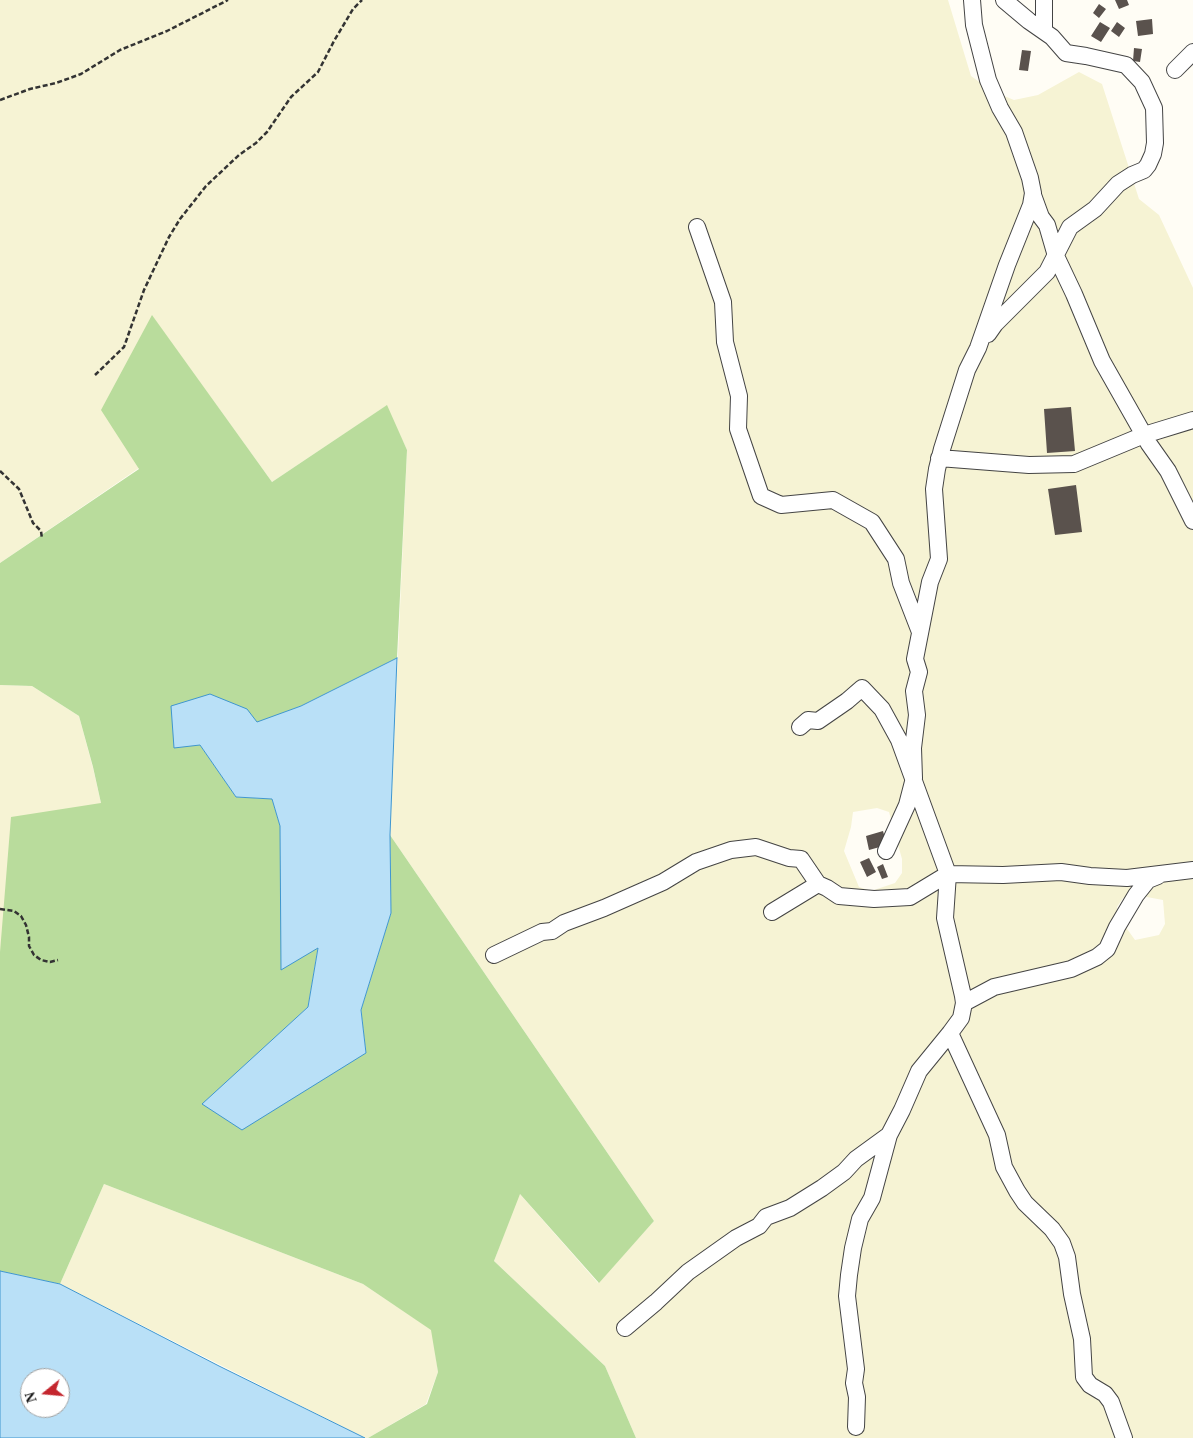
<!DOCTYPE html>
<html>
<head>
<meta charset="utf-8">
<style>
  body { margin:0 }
  #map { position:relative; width:1193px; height:1438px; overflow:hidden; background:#fffdf5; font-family:Georgia,serif }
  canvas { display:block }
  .north { position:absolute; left:20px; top:1368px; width:50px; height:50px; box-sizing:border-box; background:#fff; border:1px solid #a0a0a0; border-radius:50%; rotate:253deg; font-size:14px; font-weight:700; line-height:20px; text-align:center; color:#111 }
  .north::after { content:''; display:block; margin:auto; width:18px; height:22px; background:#c4262e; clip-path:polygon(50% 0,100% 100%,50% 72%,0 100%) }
</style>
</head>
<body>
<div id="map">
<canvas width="1193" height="1438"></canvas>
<div class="north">N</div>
</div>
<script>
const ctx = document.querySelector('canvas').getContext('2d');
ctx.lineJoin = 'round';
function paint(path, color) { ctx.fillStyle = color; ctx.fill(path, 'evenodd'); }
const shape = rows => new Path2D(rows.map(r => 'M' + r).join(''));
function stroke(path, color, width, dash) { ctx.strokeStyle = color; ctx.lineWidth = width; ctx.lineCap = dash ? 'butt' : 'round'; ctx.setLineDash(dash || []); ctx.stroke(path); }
paint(shape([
  [0,0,948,0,971,76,992,91,1014,100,1038,95,1079,72,1102,84,1139,199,1159,215,1193,288,1193,1438,636,1438,605,1366,494,1261,519,1193,598,1283,654,1221,390,835,407,450,386,406,272,482,152,316,139,468,0,563],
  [877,808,889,812,902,859,902,873,895,883,871,891,859,887,844,851,851,827,853,812],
  [1136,895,1163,900,1165,924,1159,935,1135,940,1120,919,1117,907,1123,898],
  [0,685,32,686,79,716,93,768,101,803,0,952],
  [104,1184,363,1284,432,1330,438,1372,426,1404,368,1438,365,1438,60,1284]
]), '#f6f3d4');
paint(shape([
  [152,315,272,482,387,405,407,450,397,658,301,706,200,745,236,797,272,799,280,826,282,969,318,947,308,1007,203,1104,366,1053,361,1010,391,913,390,835,654,1221,599,1283,520,1194,494,1261,605,1366,636,1438,368,1438,427,1404,438,1372,431,1330,363,1284,104,1184,60,1284,0,1271,0,952,11,817,101,803,93,767,79,716,32,686,0,685,0,563,139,469,101,410]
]), '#b9dc9c');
const water = shape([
  [397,658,390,835,391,913,361,1010,366,1053,242,1130,202,1104,308,1007,318,948,281,970,280,826,272,799,236,797,200,745,174,748,171,706,210,694,247,709,257,722,301,706,397,658],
  [0,1271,60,1284,219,1366,365,1438,0,1438,0,1271],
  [30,1378,60,1378,60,1408,30,1408,30,1378]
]);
paint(water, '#b9e0f7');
stroke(water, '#3f96cf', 1);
paint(shape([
  [1115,0,1127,0,1129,5,1119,9],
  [1099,4,1106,9,1099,18,1093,13],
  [1152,19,1153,34,1138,36,1136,21],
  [1100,22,1110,28,1101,42,1091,36],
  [1117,22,1125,28,1119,37,1111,31],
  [1134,48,1142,49,1140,62,1133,61],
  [1022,50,1031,51,1028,71,1019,70],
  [1071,407,1075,451,1047,453,1044,409],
  [1076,485,1082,532,1055,535,1048,489],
  [883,831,887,845,869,850,866,836],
  [869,858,876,872,867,877,860,862],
  [883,864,888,877,882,879,877,867]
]), '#5a524d');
const street = shape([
  [1044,0,1044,31],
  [1175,70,1193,52],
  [1033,195,1041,217,1047,225,1056,256,1074,294,1102,361,1149,444,1168,471,1193,521],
  [697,227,723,302,725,342,739,396,738,429,761,496,781,505,833,500,872,522,896,559,901,583,920,632],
  [988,334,995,324,1047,272,1070,227,1095,209,1118,184,1132,175,1144,170,1148,165,1153,154,1155,143,1154,108,1142,82,1126,65,1086,56,1066,53,1052,37,1029,21,1004,0],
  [939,458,1029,465,1074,464,1144,435,1193,420],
  [886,851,907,805,914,778,913,748,917,715,914,691,919,672,915,659,930,582,939,559,934,489,937,469,942,449,967,370,978,348,1007,265,1031,205,1033,193,1030,178,1014,132,1000,108,988,80,974,25,972,0],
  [772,912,818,884,827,888,839,896,874,899,910,897,948,874,1003,875,1061,872,1090,876,1127,878,1193,870],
  [494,955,542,932,552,931,564,923,604,908,663,882,696,862,731,850,756,847,789,858,801,859,818,884],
  [964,1003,994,987,1071,969,1097,957,1107,949,1117,927,1136,895,1148,880,1158,876],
  [950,1033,997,1135,1004,1167,1017,1191,1025,1203,1052,1229,1062,1243,1067,1257,1072,1294,1082,1339,1084,1377,1090,1385,1105,1394,1111,1402,1124,1438],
  [625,1328,656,1302,688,1272,736,1238,759,1226,766,1217,790,1208,822,1188,844,1172,856,1159,889,1135,902,1110,919,1071,950,1033,961,1018,964,1003,963,996,945,918,948,874,899,740,882,709,862,688,847,701,818,721,808,720,800,727],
  [856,1427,857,1397,854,1383,856,1369,847,1296,849,1275,853,1248,860,1219,872,1198,889,1135]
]);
stroke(street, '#444', 18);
stroke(shape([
  [0,100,30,89,56,83,81,74,120,50,167,31,228,0],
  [95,375,124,347,144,290,169,237,180,219,206,186,239,155,256,143,267,132,291,97,318,72,334,41,353,9,362,0],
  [0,471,19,489,33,523,41,531,42,539],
  [0,909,14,911,21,916,26,925,29,937,29,946,34,955,41,960,50,962,58,960]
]), '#333', 2.5, [5, 2.5]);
stroke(street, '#fff', 16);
</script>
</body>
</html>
